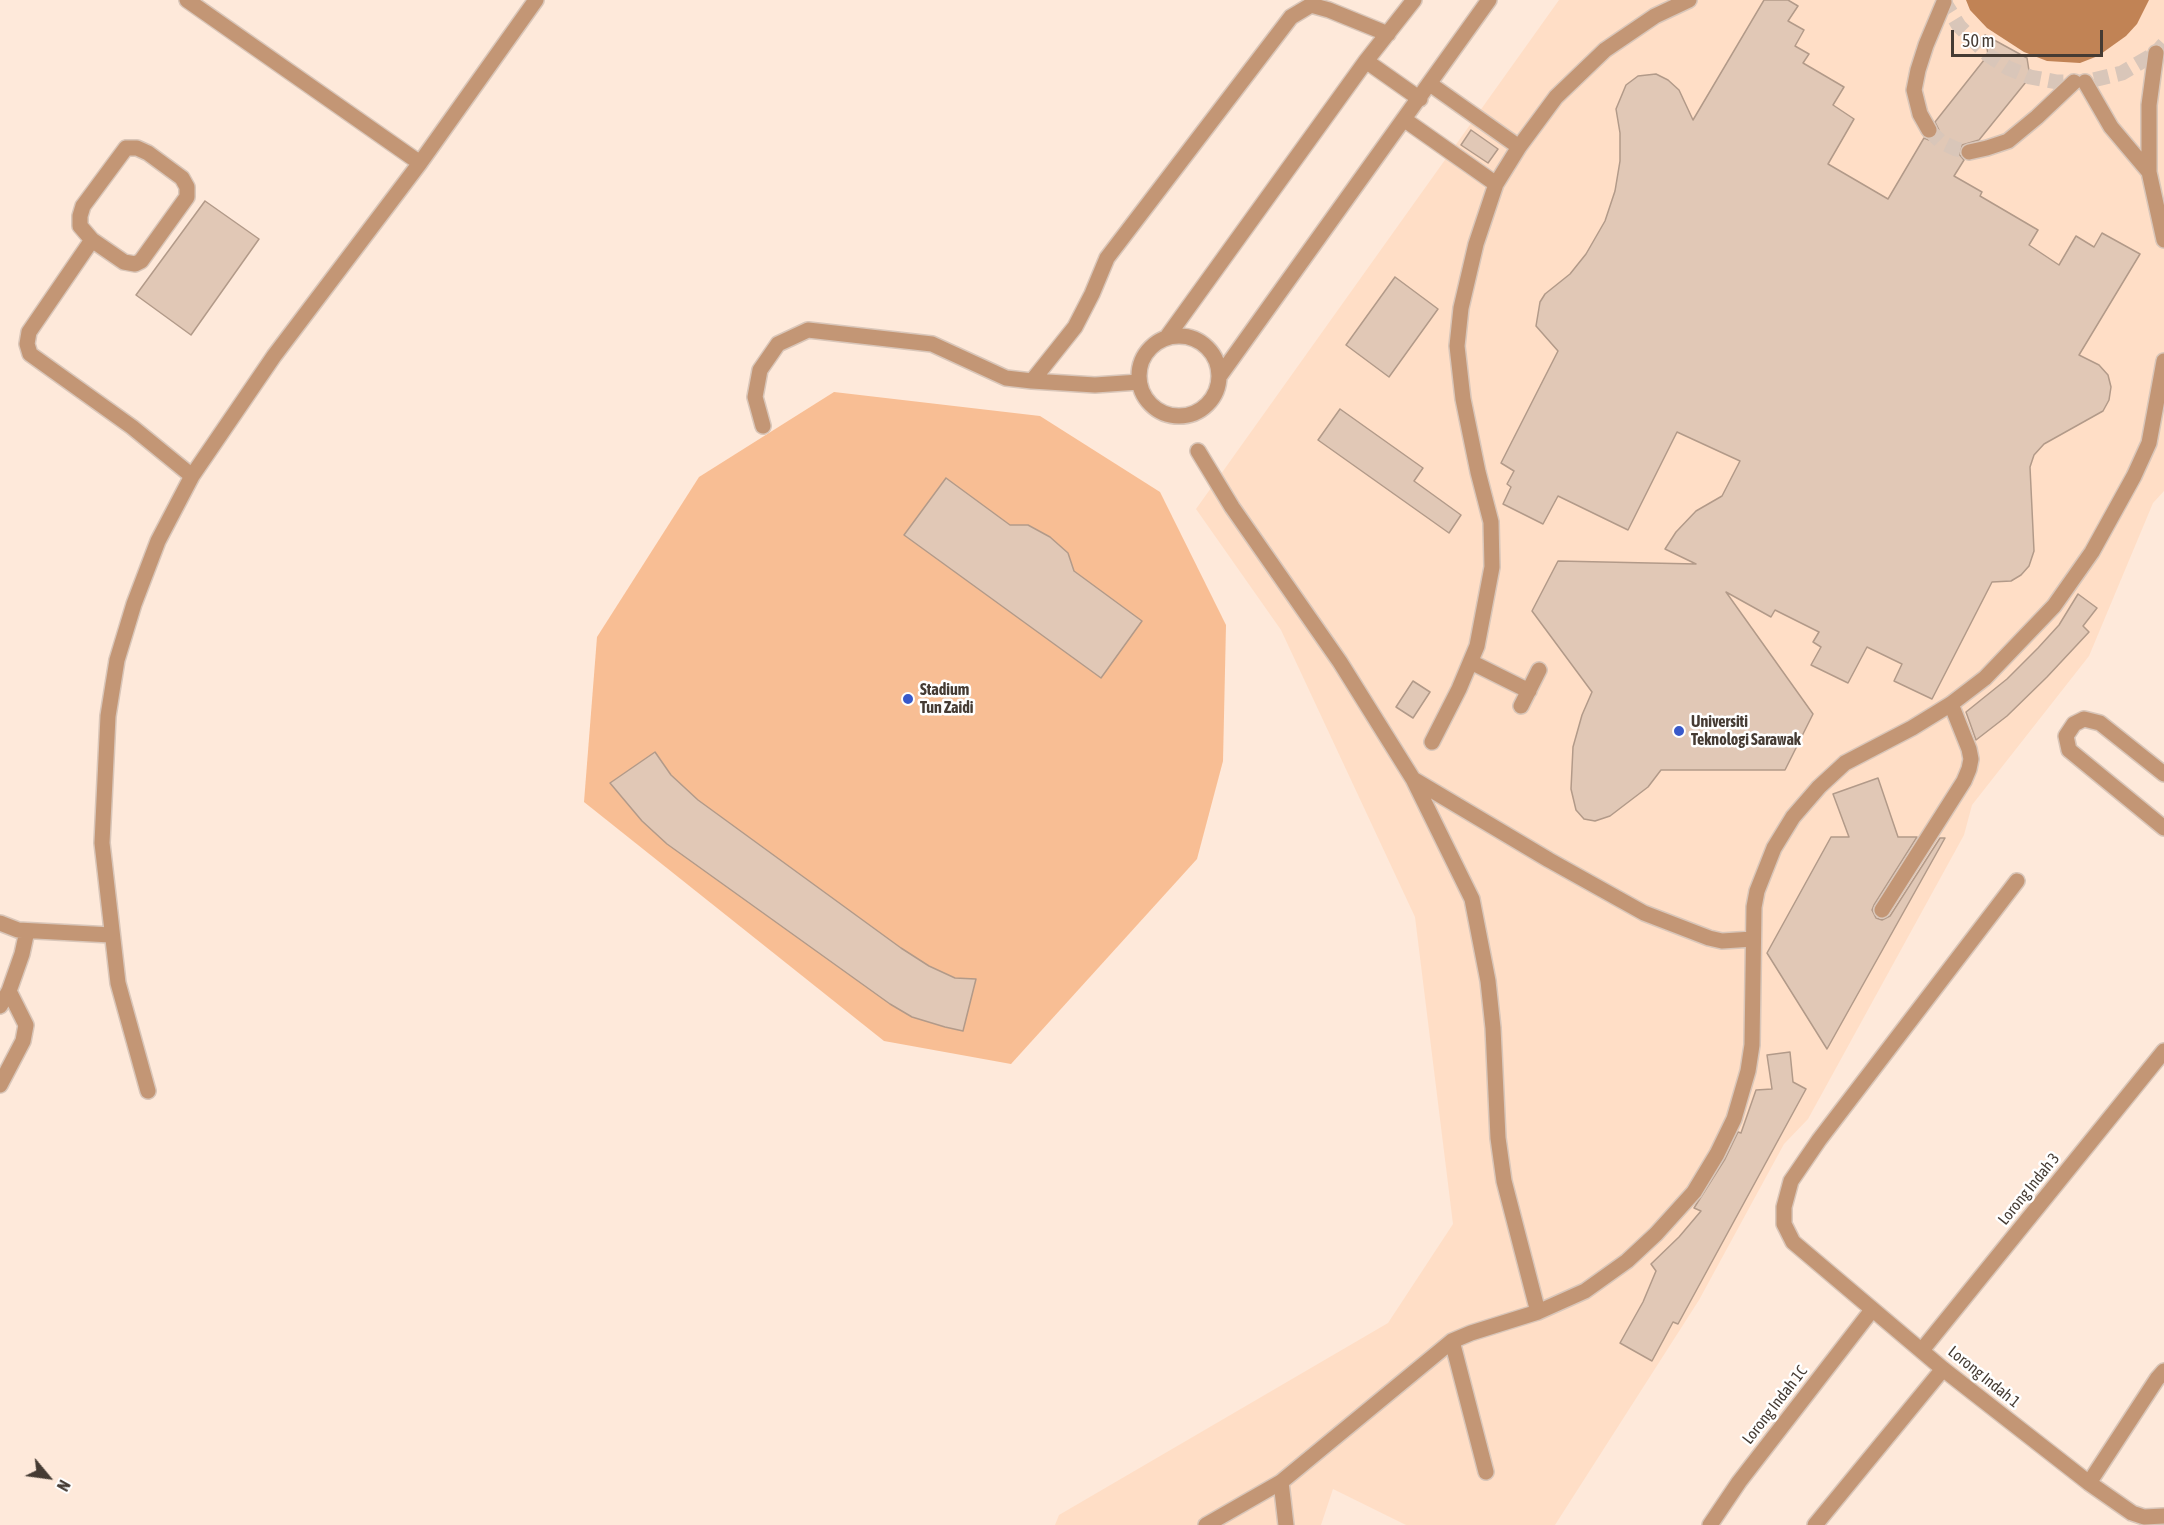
<!DOCTYPE html>
<html>
<head>
<meta charset="utf-8">
<style>
  body { margin:0 }
  #map { position:relative; width:2164px; height:1525px; overflow:hidden; background:#fee9da; font-family:"Asap Condensed",sans-serif }
  canvas { display:block }
  .north { position:absolute; left:18px; top:1447px; width:60px; height:60px; -webkit-text-stroke:4px #fff; paint-order:stroke; rotate:119deg; font-size:16px; font-weight:700; line-height:24px; text-align:center; color:#453b33 }
  .north::after { content:''; display:block; margin:auto; width:21px; height:27px; background:#453b33; clip-path:polygon(50% 0,100% 100%,50% 72%,0 100%) }
  .scale { position:absolute; left:1951px; top:30px; width:152px; height:27px; box-sizing:border-box; border:3px solid #453b33; border-top:0; padding-left:8px; font-size:18px; line-height:21px; white-space:nowrap; color:#453b33; -webkit-text-stroke:4px #fff; paint-order:stroke }
</style>
</head>
<body>
<div id="map">
<canvas width="2164" height="1525"></canvas>
<div class="north">N</div>
<div class="scale">50 m</div>
</div>
<script>
const ctx = document.querySelector('canvas').getContext('2d');
ctx.lineJoin = 'round';
function paint(path, color) { ctx.fillStyle = color; ctx.fill(path, 'evenodd'); }
const shape = rows => new Path2D(rows.map(r => 'M' + r).join(''));
function stroke(path, color, width, dash) { ctx.strokeStyle = color; ctx.lineWidth = width; ctx.lineCap = dash ? 'butt' : 'round'; ctx.setLineDash(dash || []); ctx.stroke(path); }
function write(font, color, halo, rows, align = 'center') {
  ctx.font = font + ' "Asap Condensed",sans-serif'; ctx.lineWidth = 5; ctx.setLineDash([]); ctx.textBaseline = 'middle'; ctx.strokeStyle = halo; ctx.fillStyle = color; for (const [text, x, y, turn = 0] of rows) {
    ctx.save(); ctx.translate(x, y); ctx.rotate((+turn || 0) * Math.PI / 180); ctx.textAlign = isNaN(turn) ? turn : align; if (halo) ctx.strokeText(text, 0, 0); ctx.fillText(text, 0, 0); ctx.restore();
  }
}
paint(shape([
  [1559,0,2164,0,2164,491,2153,503,2089,656,1972,805,1964,835,1808,1119,1784,1144,1699,1300,1555,1525,1406,1525,1333,1489,1321,1525,1055,1525,1059,1515,1388,1323,1453,1224,1415,917,1281,630,1196,509]
]), '#ffdec6');
paint(shape([
  [834,392,1040,416,1160,492,1226,625,1223,761,1197,859,1011,1064,884,1041,584,802,597,637,699,477]
]), '#f8be94');
paint(shape([
  [1966,0,2149,0,2137,24,2126,36,2098,56,2080,63,2047,61,2024,52,1987,28,1970,10]
]), '#c18355');
const building = shape([
  [1764,0,1788,0,1798,6,1788,21,1804,30,1795,46,1809,54,1803,63,1844,87,1833,105,1854,119,1828,164,1888,199,1924,138,1929,140,1937,135,1939,130,1935,122,1988,55,1985,35,2027,58,2030,77,1979,140,1962,145,1959,154,1964,160,1954,176,1982,192,1980,196,2038,230,2029,245,2059,265,2076,236,2094,247,2102,233,2140,254,2079,355,2099,365,2108,375,2111,387,2109,400,2103,411,2044,444,2034,455,2030,467,2034,551,2029,566,2021,575,2011,581,1992,582,1932,699,1894,681,1902,664,1867,647,1848,683,1811,665,1821,647,1813,642,1819,632,1775,610,1771,617,1726,592,1813,714,1785,770,1661,770,1648,787,1610,816,1595,821,1584,819,1576,810,1571,789,1573,747,1582,715,1592,692,1532,611,1558,561,1696,564,1665,549,1676,532,1696,511,1722,496,1740,461,1677,432,1628,530,1558,496,1543,524,1503,504,1511,487,1507,484,1514,471,1501,463,1558,351,1536,326,1540,302,1545,294,1570,274,1586,254,1605,221,1615,191,1620,161,1620,133,1616,109,1626,85,1638,76,1656,74,1668,80,1679,90,1693,120,1764,0],
  [1471,130,1498,149,1488,163,1461,145,1471,130],
  [205,201,259,239,191,335,136,295,205,201],
  [1395,277,1438,309,1389,377,1346,345,1395,277],
  [1340,409,1423,468,1414,481,1461,515,1449,533,1318,440,1340,409],
  [946,478,1010,525,1028,525,1050,537,1068,553,1074,571,1142,621,1101,678,904,535,946,478],
  [2078,594,2097,608,2083,626,2089,632,2047,677,2007,716,1976,740,1966,712,2007,679,2038,648,2059,625,2078,594],
  [1413,681,1430,692,1413,718,1396,707,1413,681],
  [655,752,671,775,698,800,901,948,929,966,955,978,976,979,963,1031,945,1027,912,1017,890,1004,667,844,642,821,610,783,655,752],
  [1878,778,1898,837,1917,837,1874,905,1872,910,1876,918,1882,920,1890,916,1940,838,1945,838,1827,1049,1767,953,1831,837,1849,837,1833,794,1878,778],
  [1790,1052,1793,1082,1806,1089,1678,1324,1673,1322,1652,1361,1620,1343,1643,1302,1656,1271,1651,1264,1679,1237,1701,1211,1694,1208,1725,1159,1738,1132,1741,1133,1756,1090,1772,1089,1767,1055,1790,1052]
]);
paint(building, '#e1c8b6');
stroke(building, '#b29a89', 1.5);
stroke(shape([
  [1943,0,1959,26,1988,55,2008,68,2030,77,2057,82,2085,82,2122,73,2156,53,2164,44],
  [1929,130,1941,142,1956,149,1969,152]
]), '#d9c6b9', 15, [15, 8]);
const minor = shape([
  [187,0,420,163],
  [2156,53,2149,105,2149,172,2164,240],
  [1366,61,1420,99],
  [2085,82,2111,127,2149,172],
  [1430,84,1519,147],
  [1405,120,1496,184],
  [1929,130,1920,114,1914,90,1918,70,1926,45,1944,2],
  [126,148,137,148,148,153,182,178,187,187,187,197,141,261,135,264,124,262,92,240,80,226,80,216,83,206,126,148],
  [1969,152,1987,148,2008,141,2037,117,2074,82],
  [92,240,29,332,27,344,30,354,132,427,192,476],
  '1139 376a40 40 0 1 1 80 0a40 40 0 1 1-80 0Z',
  [1167,337,1366,61,1414,0],
  [1219,377,1489,0],
  [1032,381,1075,327,1092,294,1107,258,1291,17,1311,5,1329,10,1388,34],
  [763,426,755,397,760,370,778,344,808,330,932,344,1006,378,1032,381,1095,385,1139,382],
  [1198,451,1232,507,1340,662,1413,779,1472,899,1488,981,1493,1028,1498,1138,1504,1181,1538,1312],
  [1471,662,1529,691],
  [1521,706,1539,670],
  [1432,742,1459,689,1477,646,1492,567,1491,522,1478,472,1463,399,1457,346,1461,308,1476,244,1496,184,1519,147,1556,97,1605,50,1655,16,1689,0],
  [2164,774,2100,723,2084,719,2074,724,2066,736,2069,750,2164,828],
  [1413,779,1549,860,1644,913,1709,938,1722,941,1753,939],
  [2017,881,1819,1140,1791,1181,1784,1207,1784,1224,1793,1242,1943,1369,2089,1483,2132,1513,2144,1517,2164,1516],
  [1882,910,1964,781,1969,769,1971,759,1969,749,1951,704],
  [0,923,18,930,111,935],
  [0,1006,9,991,22,954,27,931],
  [0,1085,23,1041,26,1025,9,991],
  [148,1091,118,983,102,843,108,716,117,660,134,604,158,541,192,476,274,356,420,163,536,0],
  [1452,1341,1486,1472],
  [1922,1350,2164,1051],
  [2089,1483,2157,1379,2164,1371],
  [1206,1525,1281,1482],
  [1286,1525,1281,1482,1452,1341,1471,1333,1538,1312,1585,1291,1627,1261,1656,1234,1694,1192,1717,1154,1734,1119,1748,1071,1752,1045,1754,907,1757,891,1774,848,1793,817,1819,787,1845,763,1912,728,1951,704,1985,678,2054,606,2092,552,2134,476,2149,443,2164,361],
  [1710,1525,1739,1482,1872,1310],
  [1815,1525,1943,1369]
]);
stroke(minor, '#d9c6b9', 18);
stroke(minor, '#c39675', 15);
for (const [x, y, r, color] of [
  [908,699,6,"#3859ca"],
  [1679,731,6,"#3859ca"]
]) { const dot = new Path2D(); dot.arc(x, y, r, 0, 2 * Math.PI); ctx.fillStyle = color; ctx.fill(dot); stroke(dot, '#fff', 2); }
write('bold 16px', '#453b33', '#fff', [
  ["Stadium",920,690],
  ["Tun Zaidi",920,708],
  ["Universiti",1691,722],
  ["Teknologi Sarawak",1691,740]
], 'left');
write('16px', '#453b33', '#fff', [
  ["Lorong Indah 3",2029,1189,-51],
  ["Lorong Indah 1",1984,1377,39],
  ["Lorong Indah 1C",1775,1405,-52]
]);
</script>
</body>
</html>
